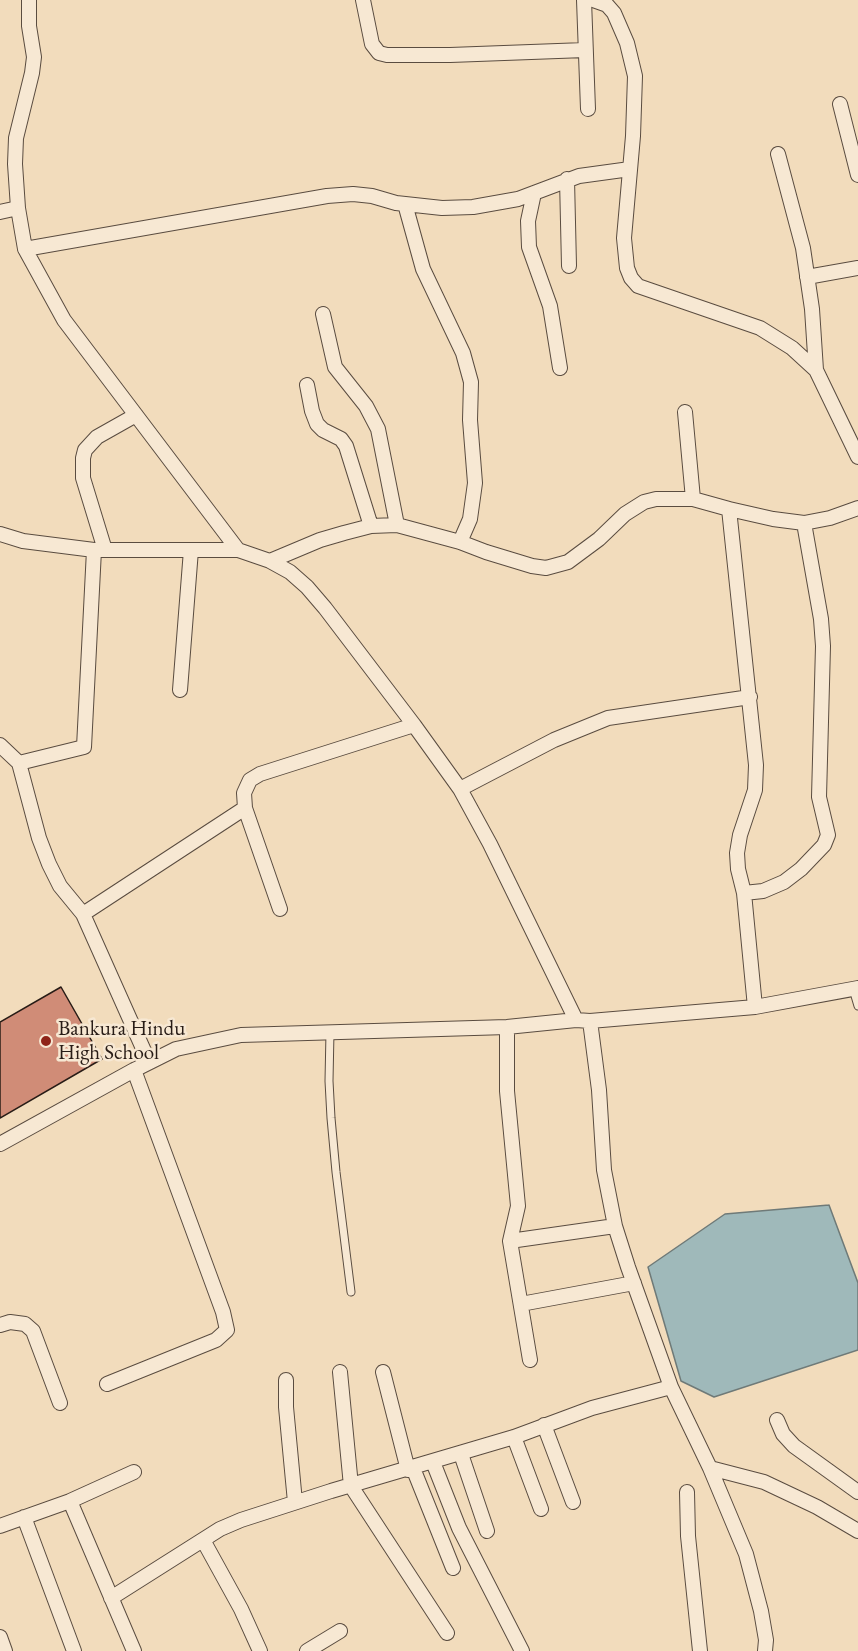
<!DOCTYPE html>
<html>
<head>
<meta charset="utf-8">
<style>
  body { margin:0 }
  canvas { display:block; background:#f2dcbc }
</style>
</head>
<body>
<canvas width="858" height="1651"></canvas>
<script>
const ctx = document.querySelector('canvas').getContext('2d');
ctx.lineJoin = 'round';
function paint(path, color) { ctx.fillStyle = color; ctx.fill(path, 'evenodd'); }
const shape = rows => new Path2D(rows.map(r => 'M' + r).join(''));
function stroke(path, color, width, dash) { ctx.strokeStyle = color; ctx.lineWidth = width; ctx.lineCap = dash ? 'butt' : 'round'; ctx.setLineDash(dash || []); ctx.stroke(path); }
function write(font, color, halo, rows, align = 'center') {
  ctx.font = font + ' "EB Garamond",serif'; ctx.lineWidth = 5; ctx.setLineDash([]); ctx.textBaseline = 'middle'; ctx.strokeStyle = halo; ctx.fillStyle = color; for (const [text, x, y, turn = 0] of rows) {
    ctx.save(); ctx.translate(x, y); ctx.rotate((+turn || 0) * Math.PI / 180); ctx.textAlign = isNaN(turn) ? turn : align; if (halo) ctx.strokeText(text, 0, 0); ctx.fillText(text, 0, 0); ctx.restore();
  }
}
const water = shape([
  [829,1205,858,1283,858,1350,714,1397,681,1381,648,1267,725,1214,829,1205]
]);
paint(water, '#9fb9ba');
stroke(water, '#6f7a78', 1.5);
const building = shape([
  [61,987,102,1059,0,1118,0,1022,61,987]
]);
paint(building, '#d08c77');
stroke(building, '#281c16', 1.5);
const lane = shape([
  [853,989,858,1006],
  [330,1032,329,1081,331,1118,336,1172,351,1292]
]);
const street = shape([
  [29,0,29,26,34,57,32,73,16,138,15,164,18,208,25,249,64,320,238,550],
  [363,0,372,44,379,53,387,55,450,55,585,50],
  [584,0,588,109],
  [593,0,607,5,614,13,627,43,635,76,633,136,624,238,627,268,631,278,638,286,760,328,792,348,816,370,858,457],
  [840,104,858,175],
  [778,154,803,248,812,309,816,370],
  [567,179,569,266],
  [534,193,528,221,529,247,550,306,560,368],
  [405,204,423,269,463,353,471,382,470,420,475,483,470,519,460,542],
  [0,212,18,208],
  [25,249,327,196,353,194,372,196,396,203,442,208,473,207,518,199,579,176,630,169],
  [807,277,858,268],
  [307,385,312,411,317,424,323,430,341,439,346,446,371,526],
  [685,412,693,499],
  [729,509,773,519,804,523,821,619,823,646,819,797,828,835,824,845,801,869,784,882,763,891,744,893],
  [804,523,830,518,858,508],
  [397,525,460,542,486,552,532,566,546,568,568,562,599,539,625,514,644,502,656,499,693,499,729,509,756,765,755,790,740,835,737,853,738,869,744,893,755,1007],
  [0,534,23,541,94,550,238,550,270,561,290,572,307,587,325,608,414,725,460,789,490,844,576,1020],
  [105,550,83,478,83,458,85,450,97,437,136,415],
  [270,561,320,540,344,533,371,526,397,525,378,429,366,406,335,367,323,314],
  [180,690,191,550],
  [0,745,19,763,39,838,49,864,60,886,83,914,149,1062],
  [19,763,84,747,94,550],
  [460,789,554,740,608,718,750,697],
  [280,909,245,808,244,793,250,780,260,774,414,725],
  [83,914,245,808],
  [590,1021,599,1090,604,1170,615,1226,628,1267,671,1387,710,1468,746,1554,761,1611,766,1640,765,1651],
  [507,1027,507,1091,518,1206,510,1241,530,1360],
  [0,1144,134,1070,176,1049,241,1035,507,1027,576,1020,590,1021,755,1007,858,988],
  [510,1241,615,1226],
  [521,1304,634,1283],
  [0,1325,10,1322,25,1324,33,1331,60,1403],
  [340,1372,351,1486,447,1633],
  [383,1372,408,1470],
  [286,1380,286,1407,295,1502],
  [107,1384,216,1340,227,1330,223,1312,134,1070],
  [777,1420,783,1434,794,1446,858,1492],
  [544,1425,573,1502],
  [514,1437,541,1509],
  [461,1454,487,1531],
  [433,1462,459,1528,522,1651],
  [413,1468,453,1568],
  [710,1468,764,1482,817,1507,858,1531],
  [687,1492,688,1536,700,1651],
  [70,1501,134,1651],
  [24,1517,74,1651],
  [0,1526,70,1501,134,1472],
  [203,1540,241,1609,260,1651],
  [111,1598,220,1529,241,1520,331,1491,514,1437,592,1408,671,1387],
  [0,1637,5,1651],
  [307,1651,340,1631]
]);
stroke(lane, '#5a4c40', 9);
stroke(street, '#5a4c40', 16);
stroke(lane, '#f7e8d3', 7);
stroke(street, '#f7e8d3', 14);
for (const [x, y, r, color] of [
  [46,1041,6,"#8f2418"]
]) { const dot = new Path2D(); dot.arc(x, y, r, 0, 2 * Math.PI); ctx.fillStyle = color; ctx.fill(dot); stroke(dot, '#f7e8d3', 2); }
write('21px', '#281c16', '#f7e8d3', [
  ["Bankura Hindu",58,1029],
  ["High School",58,1053]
], 'left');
</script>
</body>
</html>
